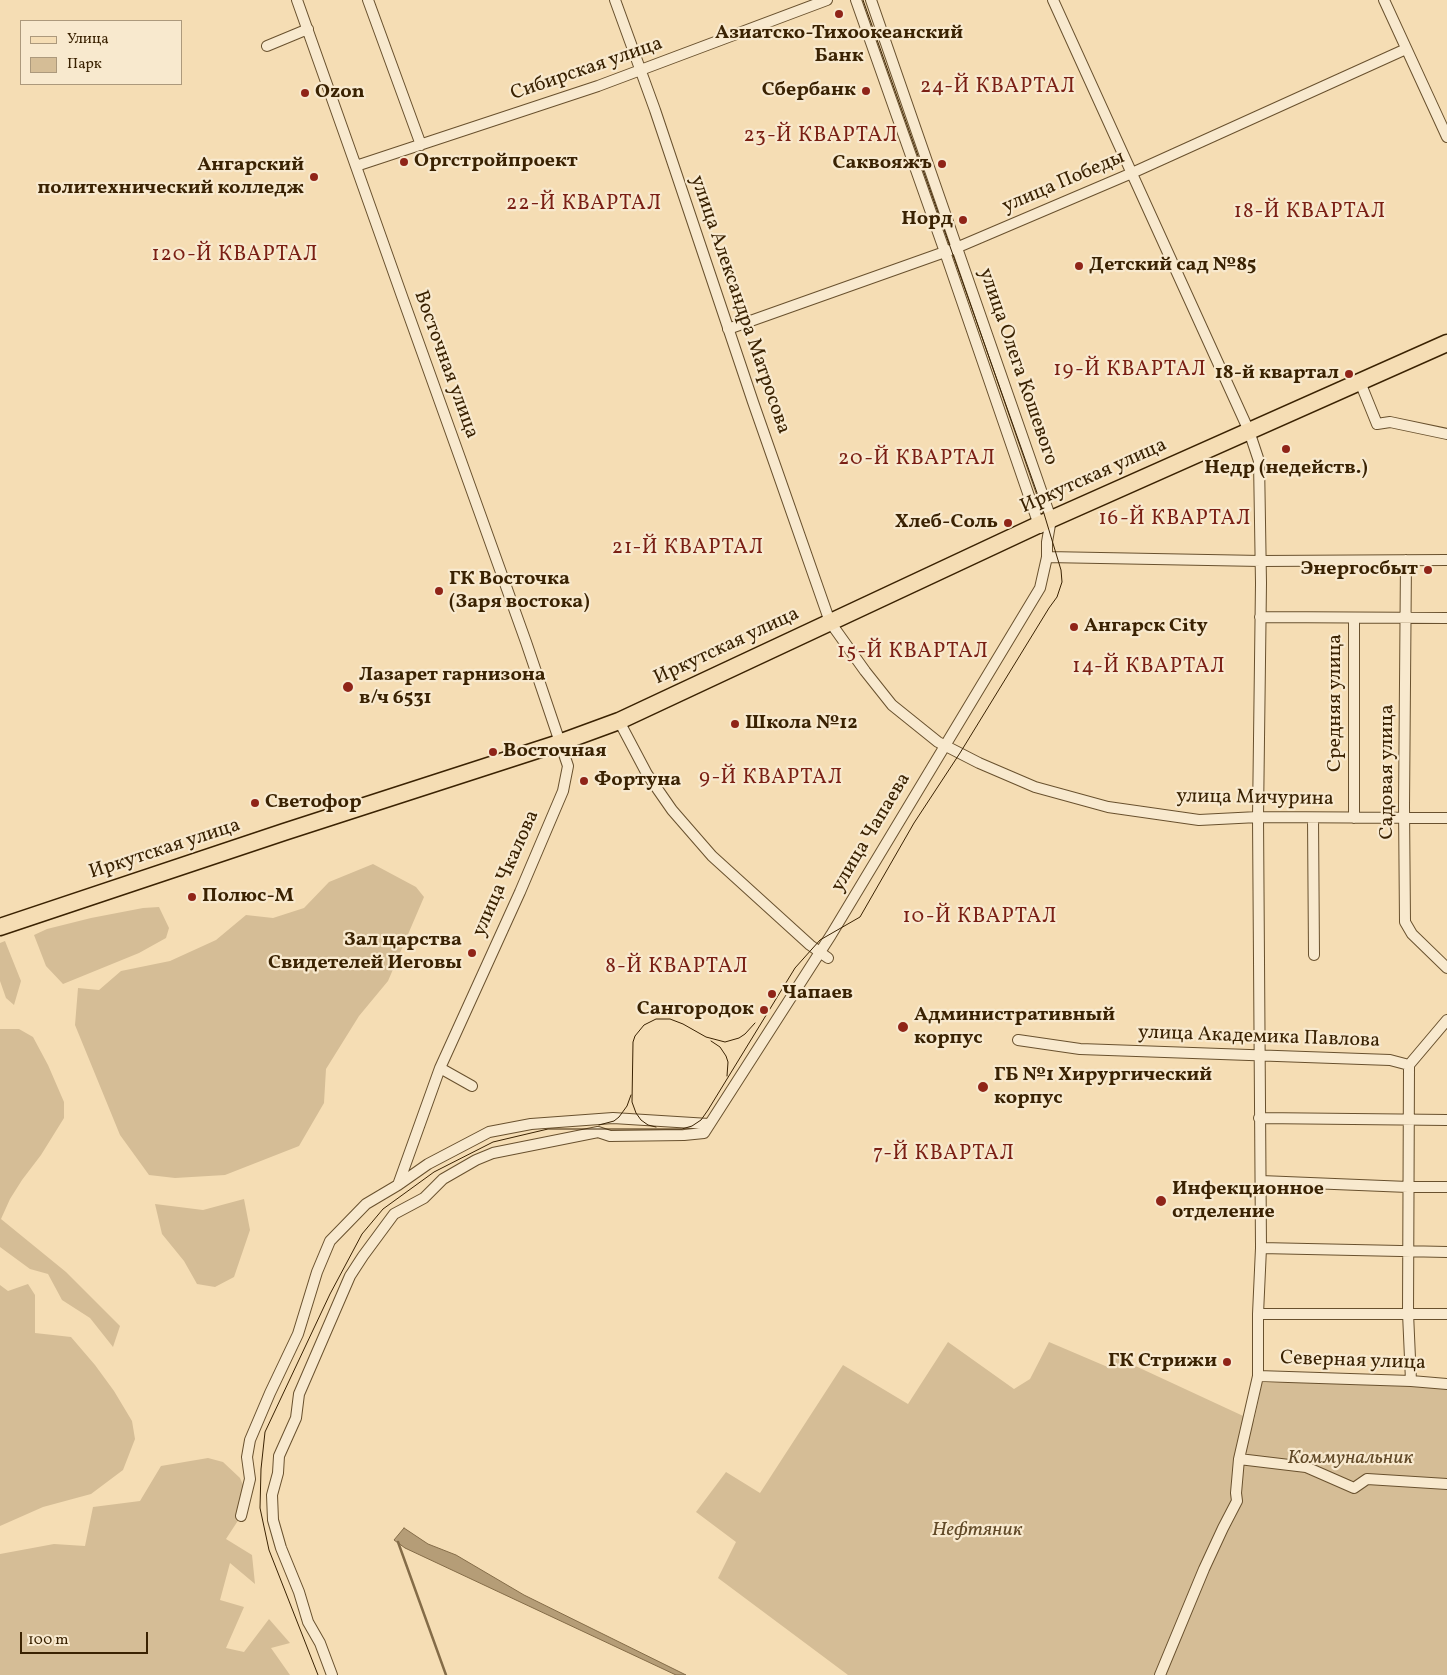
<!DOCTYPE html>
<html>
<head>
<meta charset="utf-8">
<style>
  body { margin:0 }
  #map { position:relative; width:1447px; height:1675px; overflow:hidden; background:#f5ddb4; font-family:Vollkorn,serif }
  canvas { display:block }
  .legend { position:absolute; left:20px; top:20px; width:162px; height:65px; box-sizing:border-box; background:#f8e9ce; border:1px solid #ac997c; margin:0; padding:6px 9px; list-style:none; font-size:15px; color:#3a2202 }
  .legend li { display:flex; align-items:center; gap:10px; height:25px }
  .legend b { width:25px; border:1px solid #ac997c }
  .scale { position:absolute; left:20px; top:1632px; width:128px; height:22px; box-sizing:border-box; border:2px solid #3a2202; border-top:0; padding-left:6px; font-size:15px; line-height:18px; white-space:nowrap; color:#3a2202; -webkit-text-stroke:4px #f8e9ce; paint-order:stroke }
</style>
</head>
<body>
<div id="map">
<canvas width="1447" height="1675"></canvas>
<ul class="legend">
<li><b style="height:6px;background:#f5ddb4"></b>Улица</li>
<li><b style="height:14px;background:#d5bd96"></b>Парк</li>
</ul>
<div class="scale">100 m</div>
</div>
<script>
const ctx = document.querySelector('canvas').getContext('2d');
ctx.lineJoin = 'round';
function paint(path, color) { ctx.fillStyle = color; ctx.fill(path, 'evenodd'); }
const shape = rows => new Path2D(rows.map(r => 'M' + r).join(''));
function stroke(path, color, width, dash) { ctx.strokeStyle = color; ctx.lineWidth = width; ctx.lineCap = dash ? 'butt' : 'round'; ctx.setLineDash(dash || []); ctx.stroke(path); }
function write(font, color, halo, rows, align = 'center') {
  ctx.font = font + ' Vollkorn,serif'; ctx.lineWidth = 4.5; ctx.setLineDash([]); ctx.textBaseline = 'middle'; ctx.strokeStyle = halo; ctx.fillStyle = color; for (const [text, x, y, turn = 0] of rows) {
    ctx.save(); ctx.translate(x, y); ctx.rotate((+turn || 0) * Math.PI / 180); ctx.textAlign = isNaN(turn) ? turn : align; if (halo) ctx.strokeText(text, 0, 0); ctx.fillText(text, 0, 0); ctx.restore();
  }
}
paint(shape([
  [373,864,416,887,424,897,388,981,359,1016,326,1069,324,1103,299,1146,225,1175,175,1178,149,1175,120,1135,75,1025,78,988,99,990,121,971,170,961,216,940,246,915,273,918,304,908,329,882],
  [159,907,169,928,166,938,139,953,63,984,46,966,34,935,47,929,91,918,143,908],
  [5,941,21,981,14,1005,6,998,0,981,0,943],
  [0,1029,19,1029,33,1037,48,1065,64,1102,64,1118,41,1155,22,1180,10,1199,1,1219,66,1272,120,1326,113,1347,90,1318,62,1300,48,1274,30,1269,0,1247],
  [244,1199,250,1230,234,1277,215,1287,197,1284,184,1261,162,1234,155,1204,203,1210],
  [28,1284,35,1295,35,1333,71,1337,95,1365,114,1391,132,1421,135,1439,123,1470,91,1494,43,1507,0,1526,0,1285,8,1291],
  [948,1342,1014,1389,1030,1379,1049,1342,1110,1368,1116,1357,1254,1421,1262,1383,1353,1382,1447,1388,1447,1675,848,1675,718,1578,736,1542,696,1512,726,1472,760,1493,843,1365,908,1404],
  [208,1458,223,1462,240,1478,249,1499,241,1516,226,1539,252,1555,255,1584,230,1563,220,1600,244,1607,226,1648,244,1652,269,1619,290,1643,271,1648,290,1675,0,1675,0,1554,54,1544,85,1546,93,1507,140,1501,161,1466]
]), '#d5bd96');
const water = shape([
  [404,1528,428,1544,456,1555,524,1595,686,1675,676,1675,405,1548,394,1540,404,1528]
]);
paint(water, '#b59d77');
stroke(water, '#846c48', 1);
stroke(shape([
  [398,1542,446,1675]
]), '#846c48', 2.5);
const minor = shape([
  [297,0,403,299,526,642,568,766,563,791,520,892,440,1068,398,1185],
  [368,0,421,145],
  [615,0,655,110,753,402,830,622,865,671,892,705,938,742,979,763,1035,787,1108,807,1199,820,1258,817,1447,818],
  [856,0,945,252,1040,528],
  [1053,0,1249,431,1259,461,1261,583,1258,817,1261,1248,1258,1314,1258,1376,1239,1459,1236,1493,1237,1501,1223,1528,1204,1569,1160,1675],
  [1384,0,1447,137],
  [267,46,308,29],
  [356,166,598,86,827,0],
  [728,329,956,248,1132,173,1406,49],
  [1360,382,1377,424,1390,422,1447,434],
  [1047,557,1261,561,1447,560],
  [1406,560,1404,806,1405,922,1412,934,1447,968],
  [1260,617,1447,618],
  [619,721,647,774,672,810,712,856,810,945,828,958],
  [1313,818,1314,955],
  [1354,818,1354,618],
  [1018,1040,1080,1049,1390,1060,1409,1065],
  [1409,1065,1408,1313,1411,1381],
  [1409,1065,1447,1020],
  [440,1068,472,1086],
  [1259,1118,1447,1120],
  [1261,1181,1408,1187,1447,1187],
  [1261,1248,1447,1252],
  [1258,1314,1447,1314],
  [1258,1376,1411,1381,1447,1384],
  [1239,1459,1306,1467,1354,1488,1367,1479,1447,1484],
  [241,1516,250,1479,247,1457,250,1440,270,1393,298,1334,317,1272,330,1241,366,1204,398,1185,428,1164,489,1132,531,1124,613,1118,709,1124],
  [332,1675,320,1643,308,1622,299,1592,281,1548,273,1520,272,1495,278,1473,279,1456,296,1418,299,1394,350,1276,363,1256,394,1214,424,1198,443,1179,476,1160,493,1153,598,1132,610,1136,684,1135,704,1133,831,935,1040,588,1047,557,1047,542,1051,519,871,0]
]);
const primary = shape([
  [0,927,284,832,559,743,619,721,1038,525,1447,343]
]);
stroke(minor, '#69512e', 12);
stroke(primary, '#3a2202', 19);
stroke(minor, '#f8e9ce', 10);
stroke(primary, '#f5ddb4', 16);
stroke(shape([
  [711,1041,720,1047,726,1056,728,1062,727,1076],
  [599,1125,614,1121,619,1117,627,1106,631,1095],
  [656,1127,648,1125,641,1120,636,1113,632,1102,633,1042,635,1036,644,1025,656,1019,670,1019,683,1024,706,1037,725,1042,739,1038,745,1034,755,1023],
  [318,1675,269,1550,260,1508,261,1469,265,1432,330,1294,362,1234,383,1209,434,1172,493,1142,548,1129,682,1129,692,1126,701,1120,708,1110,795,968,820,940,860,917,914,823,960,753,1049,608,1057,597,1062,582,1061,570,1042,507,863,0]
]), '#3a2202', 1);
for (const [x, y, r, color] of [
  [839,14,5,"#8f2418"],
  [866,91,5,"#8f2418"],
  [305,93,5,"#8f2418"],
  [404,162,5,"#8f2418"],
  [942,164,5,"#8f2418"],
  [314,177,5,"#8f2418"],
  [963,220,5,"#8f2418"],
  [1079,266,5,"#8f2418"],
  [1349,374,5,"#8f2418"],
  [1286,449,5,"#8f2418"],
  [1008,523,5,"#8f2418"],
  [1428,570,5,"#8f2418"],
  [439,591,5,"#8f2418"],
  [1074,627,5,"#8f2418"],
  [348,687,6,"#8f2418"],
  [735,724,5,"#8f2418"],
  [493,752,5,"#8f2418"],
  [584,781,5,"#8f2418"],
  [255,803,5,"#8f2418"],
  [192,897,5,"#8f2418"],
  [472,953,5,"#8f2418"],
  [772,994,5,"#8f2418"],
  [764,1010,5,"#8f2418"],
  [903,1027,6,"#8f2418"],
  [983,1087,6,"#8f2418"],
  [1161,1201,6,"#8f2418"],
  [1227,1362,5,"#8f2418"]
]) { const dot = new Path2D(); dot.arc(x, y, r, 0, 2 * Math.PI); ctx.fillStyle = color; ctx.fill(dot); stroke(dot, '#f8e9ce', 2); }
write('bold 20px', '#3a2202', '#f8e9ce', [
  ["Азиатско-Тихоокеанский",839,34,"center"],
  ["Банк",839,57,"center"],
  ["Сбербанк",856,91,"right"],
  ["Ozon",315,93],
  ["Оргстройпроект",414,162],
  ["Саквояжъ",932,164,"right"],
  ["Ангарский",304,166,"right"],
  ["политехнический колледж",304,189,"right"],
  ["Норд",953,220,"right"],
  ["Детский сад №85",1089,266],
  ["18-й квартал",1339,374,"right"],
  ["Недр (недейств.)",1286,469,"center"],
  ["Хлеб-Соль",998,523,"right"],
  ["Энергосбыт",1418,570,"right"],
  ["ГК Восточка",449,580],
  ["(Заря востока)",449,603],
  ["Ангарск City",1084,627],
  ["Лазарет гарнизона",359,676],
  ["в/ч 6531",359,699],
  ["Школа №12",745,724],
  ["Восточная",503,752],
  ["Фортуна",594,781],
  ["Светофор",265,803],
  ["Полюс-М",202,897],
  ["Зал царства",462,941,"right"],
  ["Свидетелей Иеговы",462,964,"right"],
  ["Чапаев",782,994],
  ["Сангородок",754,1010,"right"],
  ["Административный",914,1016],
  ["корпус",914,1039],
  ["ГБ №1 Хирургический",994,1076],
  ["корпус",994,1099],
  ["Инфекционное",1172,1190],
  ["отделение",1172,1213],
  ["ГК Стрижи",1217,1362,"right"]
], 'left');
write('20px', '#3a2202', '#f8e9ce', [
  ["Сибирская улица",587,70,-19],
  ["улица Победы",1064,183,-23],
  ["улица Александра Матросова",739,305,71],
  ["Восточная улица",445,365,70],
  ["улица Олега Кошевого",1017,367,71],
  ["Иркутская улица",1094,477,-24],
  ["Иркутская улица",727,647,-25],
  ["Средняя улица",1336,703,-90],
  ["Садовая улица",1388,772,-90],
  ["улица Мичурина",1255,799,1],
  ["улица Чапаева",872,833,-59],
  ["Иркутская улица",165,850,-18],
  ["улица Чкалова",507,874,-66],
  ["улица Академика Павлова",1259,1038,2],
  ["Северная улица",1353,1362,2]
]);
write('italic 20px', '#614927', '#f8e9ce', [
  ["Коммунальник",1350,1459],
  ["Нефтяник",977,1531]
]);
ctx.letterSpacing = '1px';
write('21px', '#7a1f14', '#f8e9ce', [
  ["24-Й КВАРТАЛ",998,88],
  ["23-Й КВАРТАЛ",821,137],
  ["22-Й КВАРТАЛ",584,205],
  ["18-Й КВАРТАЛ",1310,213],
  ["120-Й КВАРТАЛ",235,256],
  ["19-Й КВАРТАЛ",1130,371],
  ["20-Й КВАРТАЛ",917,460],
  ["16-Й КВАРТАЛ",1175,520],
  ["21-Й КВАРТАЛ",688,549],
  ["15-Й КВАРТАЛ",913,653],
  ["14-Й КВАРТАЛ",1149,668],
  ["9-Й КВАРТАЛ",771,779],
  ["10-Й КВАРТАЛ",980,918],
  ["8-Й КВАРТАЛ",677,968],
  ["7-Й КВАРТАЛ",944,1155]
]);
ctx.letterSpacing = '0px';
</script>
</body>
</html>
